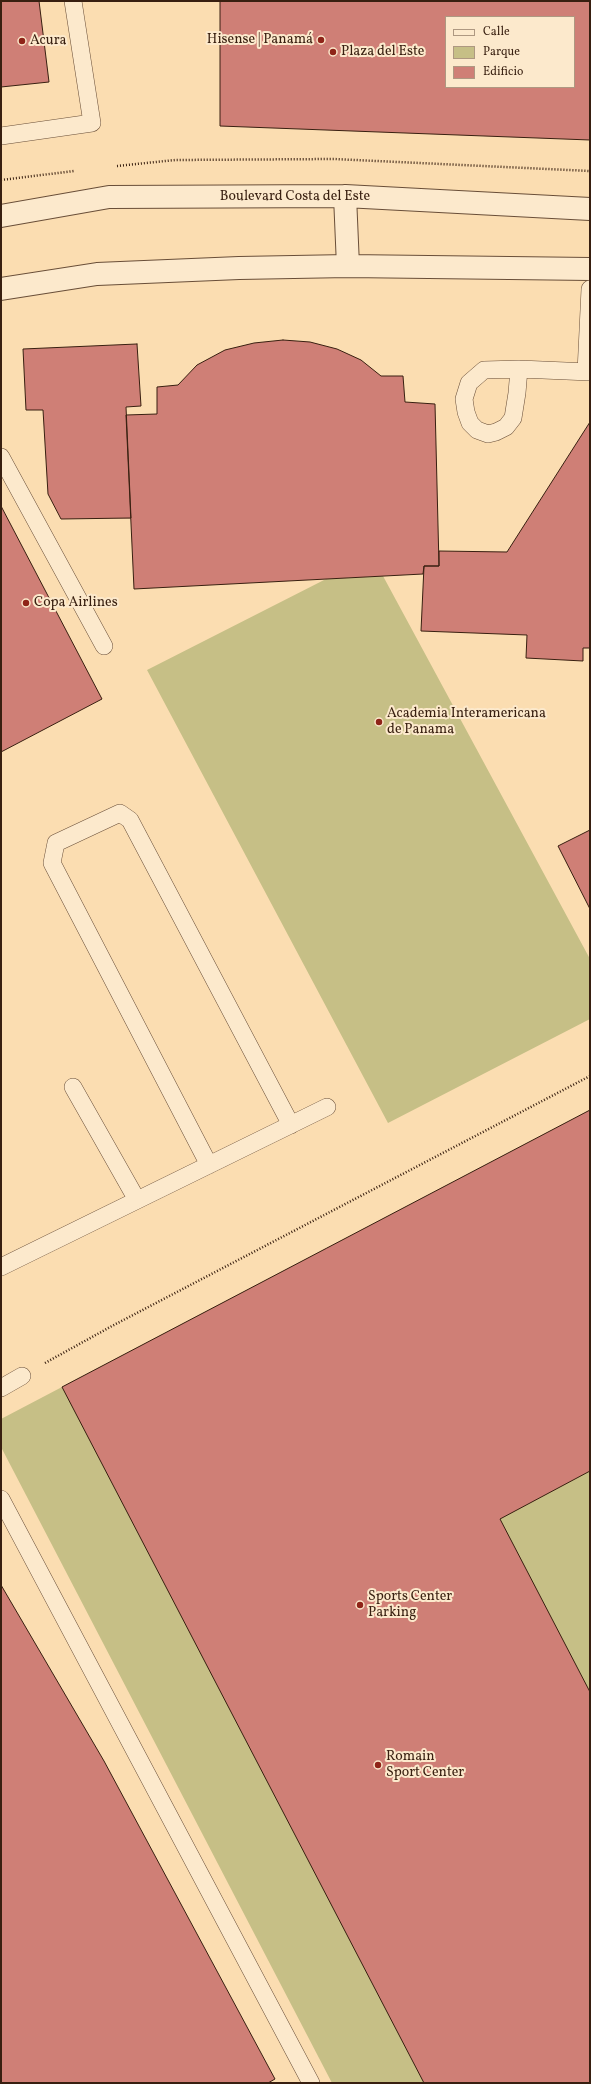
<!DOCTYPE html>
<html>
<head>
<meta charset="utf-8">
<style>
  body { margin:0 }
  #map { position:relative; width:591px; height:2084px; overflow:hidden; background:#fbddb1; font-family:Vollkorn,serif }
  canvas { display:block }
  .frame { position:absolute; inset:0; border:2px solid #381f10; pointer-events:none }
  .legend { position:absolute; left:445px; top:16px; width:130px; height:72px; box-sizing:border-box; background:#fce9cc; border:1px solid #ae9881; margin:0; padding:5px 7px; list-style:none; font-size:12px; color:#381f10 }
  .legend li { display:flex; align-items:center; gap:8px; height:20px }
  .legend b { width:20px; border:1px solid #ae9881 }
</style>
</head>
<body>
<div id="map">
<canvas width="591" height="2084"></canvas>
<div class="frame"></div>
<ul class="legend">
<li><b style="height:5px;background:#fce9cc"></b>Calle</li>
<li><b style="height:11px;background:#c6bf86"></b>Parque</li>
<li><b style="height:11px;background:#cf7f76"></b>Edificio</li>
</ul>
</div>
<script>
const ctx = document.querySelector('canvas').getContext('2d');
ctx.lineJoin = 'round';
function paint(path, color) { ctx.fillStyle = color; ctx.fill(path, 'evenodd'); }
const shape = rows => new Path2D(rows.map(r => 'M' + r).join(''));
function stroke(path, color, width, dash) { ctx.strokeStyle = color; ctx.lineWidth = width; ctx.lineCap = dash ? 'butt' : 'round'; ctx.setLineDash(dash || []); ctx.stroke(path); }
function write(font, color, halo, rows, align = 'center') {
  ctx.font = font + ' Vollkorn,serif'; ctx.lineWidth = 4; ctx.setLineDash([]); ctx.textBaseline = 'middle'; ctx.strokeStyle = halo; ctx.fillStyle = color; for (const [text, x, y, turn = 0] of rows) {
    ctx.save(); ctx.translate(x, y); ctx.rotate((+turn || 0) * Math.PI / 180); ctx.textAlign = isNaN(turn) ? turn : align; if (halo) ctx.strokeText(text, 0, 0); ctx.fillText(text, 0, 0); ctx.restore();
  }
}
paint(shape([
  [383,576,590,959,590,1019,388,1123,147,670,326,579],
  [590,1110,590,2083,332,2083,1,1447,1,1419]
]), '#c6bf86');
const building = shape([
  [1,1,39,1,49,82,1,87,1,1],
  [220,1,590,1,590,140,220,126,220,1],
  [446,17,574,17,574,87,446,87,446,17],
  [283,340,310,342,337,349,361,360,381,376,403,376,405,402,435,404,439,566,424,566,423,574,134,589,126,415,157,414,157,387,178,385,197,365,225,350,254,343,283,340],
  [137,344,141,406,126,407,131,518,61,519,48,494,43,410,26,410,23,349,137,344],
  [590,422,590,648,583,648,583,661,526,658,527,635,421,631,424,566,439,566,439,551,507,552,590,422],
  [1,506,102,699,1,752,1,506],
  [590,830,590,909,558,846,590,830],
  [590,1110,590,1471,500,1519,590,1692,590,2083,424,2083,62,1387,590,1110],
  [1,1585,104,1761,275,2079,268,2083,1,2083,1,1585]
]);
paint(building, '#cf7f76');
stroke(building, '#381f10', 1);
const service = shape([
  [1,136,92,123,73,1],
  [519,369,517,393,513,418,506,427,496,432,488,434,477,430,470,423,466,412,464,399,469,383,484,370,519,369,590,372],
  [586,372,590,289],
  [1,457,104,646],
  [73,1087,137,1200],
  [209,1165,52,863,56,843,120,813,130,820,291,1125],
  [1,1267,327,1107],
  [1,1388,22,1376],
  [1,1499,311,2083]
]);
const tertiary = shape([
  [345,196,348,266],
  [1,216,109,197,345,196,590,209],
  [1,289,97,274,239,268,348,266,590,269]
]);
stroke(service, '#694e38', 18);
stroke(tertiary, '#694e38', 24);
stroke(shape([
  [117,166,175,160,334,159,590,171],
  [1,180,74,171],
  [45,1363,112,1326,590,1076]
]), '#381f10', 2.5, [1, 2]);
stroke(service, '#fce9cc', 17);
stroke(tertiary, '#fce9cc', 22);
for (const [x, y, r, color] of [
  [321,40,4,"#8f2418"],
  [22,41,4,"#8f2418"],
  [333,52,4,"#8f2418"],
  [26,603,4,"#8f2418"],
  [379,722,4,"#8f2418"],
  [360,1605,4,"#8f2418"],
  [378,1765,4,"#8f2418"]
]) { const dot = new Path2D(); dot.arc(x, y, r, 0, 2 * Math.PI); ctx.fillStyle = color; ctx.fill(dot); stroke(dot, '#fce9cc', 1.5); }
write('14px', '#381f10', '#fce9cc', [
  ["Hisense | Panamá",313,40,"right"],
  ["Acura",30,41],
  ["Plaza del Este",341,52],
  ["Copa Airlines",34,603],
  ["Academia Interamericana",387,714],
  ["de Panama",387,730],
  ["Sports Center",368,1597],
  ["Parking",368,1613],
  ["Romain",386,1757],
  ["Sport Center",386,1773]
], 'left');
write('14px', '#381f10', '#fce9cc', [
  ["Boulevard Costa del Este",295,197]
]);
</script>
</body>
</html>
